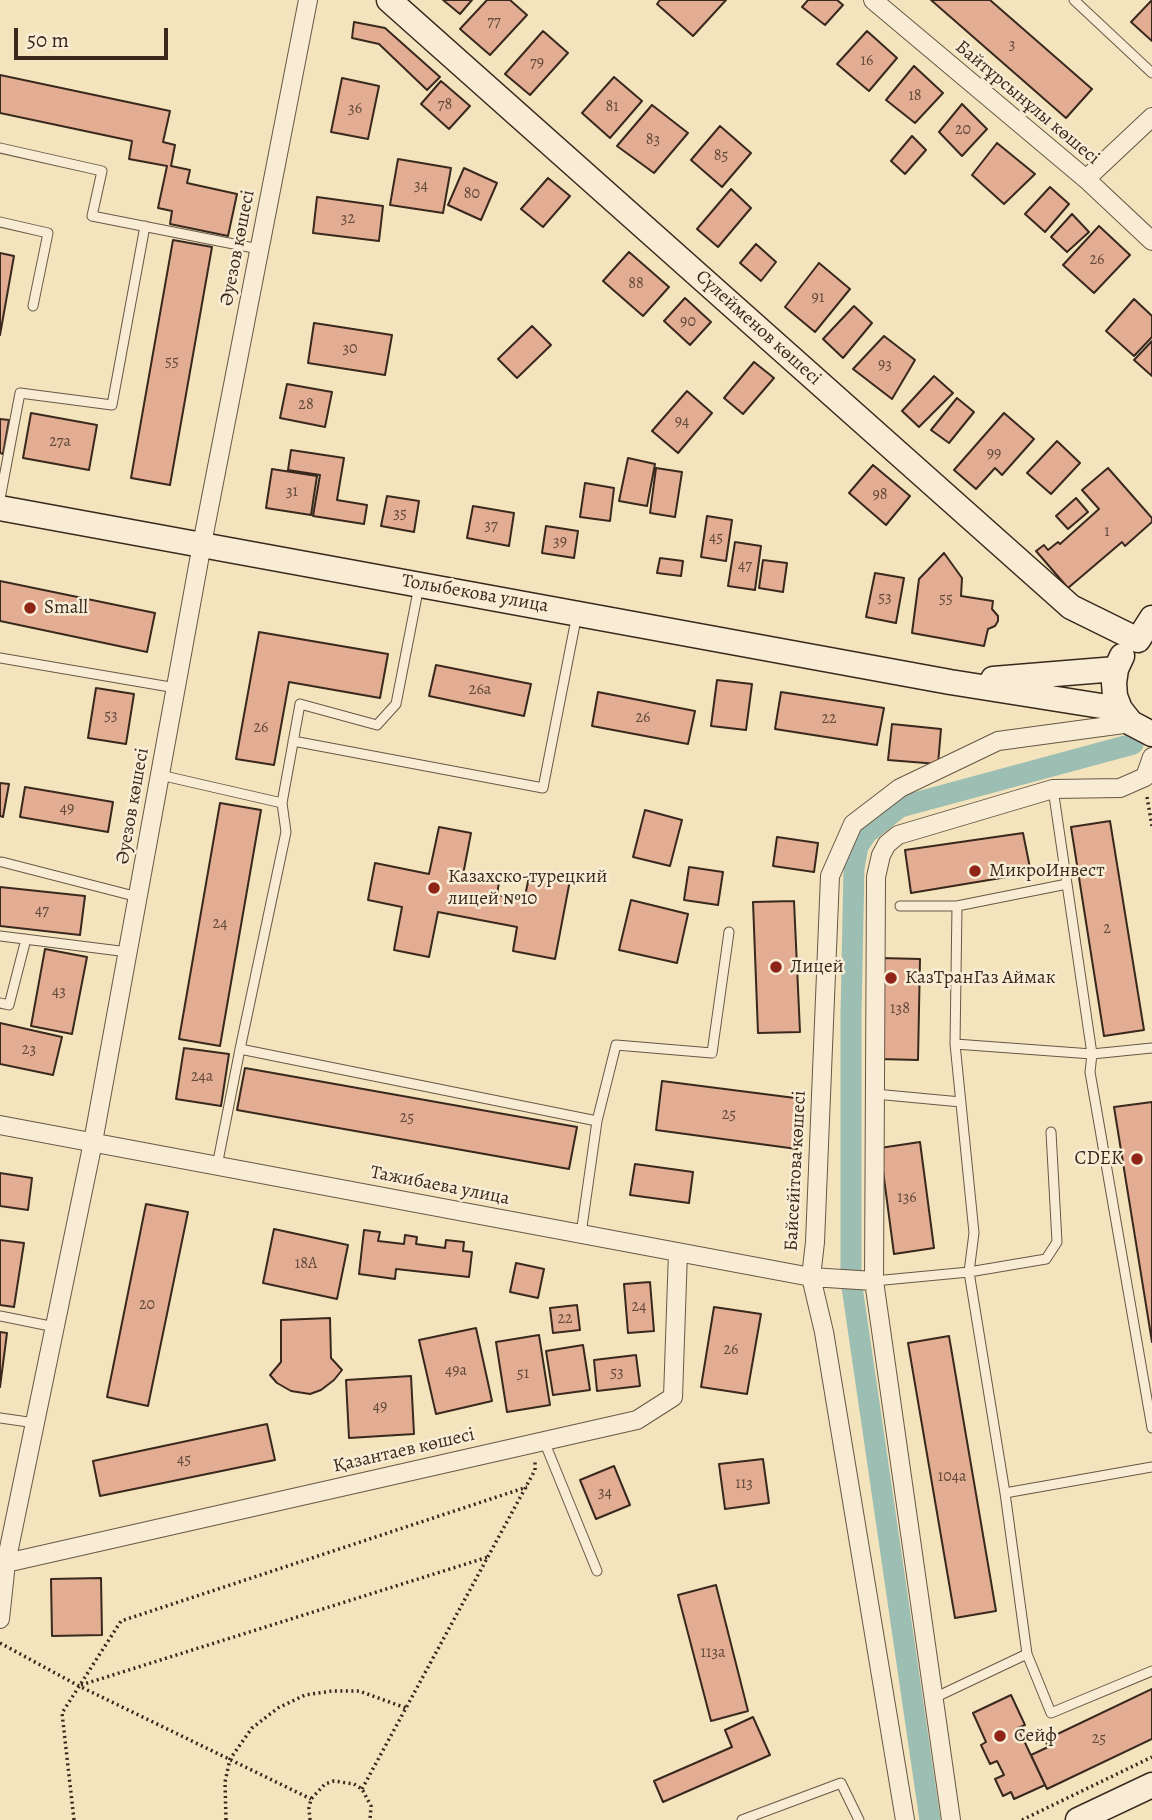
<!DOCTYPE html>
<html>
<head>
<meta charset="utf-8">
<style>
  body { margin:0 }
  #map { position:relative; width:1152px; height:1820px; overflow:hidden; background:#f4e4bd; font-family:Alegreya,serif }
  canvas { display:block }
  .scale { position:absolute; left:14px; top:28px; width:154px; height:32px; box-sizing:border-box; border:4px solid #39281d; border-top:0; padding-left:9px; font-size:21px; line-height:24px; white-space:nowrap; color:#39281d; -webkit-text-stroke:5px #f8edd4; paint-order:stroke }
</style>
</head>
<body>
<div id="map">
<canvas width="1152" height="1820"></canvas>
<div class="scale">50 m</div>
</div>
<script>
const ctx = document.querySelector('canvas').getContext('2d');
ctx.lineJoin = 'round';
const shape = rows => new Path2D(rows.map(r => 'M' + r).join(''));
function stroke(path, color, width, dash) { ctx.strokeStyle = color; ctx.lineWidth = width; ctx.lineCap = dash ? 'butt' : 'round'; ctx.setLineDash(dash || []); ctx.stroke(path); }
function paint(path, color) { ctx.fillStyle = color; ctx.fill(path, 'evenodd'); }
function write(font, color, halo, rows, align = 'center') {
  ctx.font = font + ' Alegreya,serif'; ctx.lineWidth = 5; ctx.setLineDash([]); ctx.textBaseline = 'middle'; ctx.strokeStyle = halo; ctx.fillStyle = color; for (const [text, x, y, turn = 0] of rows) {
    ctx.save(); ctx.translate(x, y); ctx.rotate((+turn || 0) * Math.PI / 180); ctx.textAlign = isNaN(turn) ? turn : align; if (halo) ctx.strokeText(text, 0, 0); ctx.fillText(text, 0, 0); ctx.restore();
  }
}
stroke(shape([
  [930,1820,851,1280,851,1015,854,868,858,846,867,833,900,807,1133,744]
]), '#9cbeb3', 21);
const building = shape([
  [443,0,472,0,460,14,443,0],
  [487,0,510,0,527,15,490,55,460,29,487,0],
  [660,0,726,0,693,36,657,4,660,0],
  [808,0,837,0,843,5,825,25,802,7,808,0],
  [931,0,990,0,1092,89,1066,118,931,0],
  [1152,0,1152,41,1131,22,1152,0],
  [354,22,385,28,440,77,427,90,379,44,352,38,354,22],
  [543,31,568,53,530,95,505,74,543,31],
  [867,31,897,58,869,91,837,64,867,31],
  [914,66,943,93,915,123,886,100,914,66],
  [0,75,170,111,163,142,175,145,171,166,190,170,187,183,237,194,228,236,170,224,172,211,158,208,167,166,129,159,132,141,0,113,0,75],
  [614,77,642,101,610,138,582,113,614,77],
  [342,78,379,86,368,139,331,132,342,78],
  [441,81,470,106,449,129,421,104,441,81],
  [962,104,987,129,962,156,939,132,962,104],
  [652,105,688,133,654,173,617,146,652,105],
  [720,126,751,153,722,187,691,160,720,126],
  [912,136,926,150,905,174,891,161,912,136],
  [997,143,1035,174,1004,204,972,175,997,143],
  [398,159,451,168,443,213,390,205,398,159],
  [464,168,497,183,481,220,448,205,464,168],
  [548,178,570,196,543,227,521,209,548,178],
  [1050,187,1069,204,1045,232,1025,214,1050,187],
  [731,189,751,208,718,247,697,229,731,189],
  [317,197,383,206,379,241,313,233,317,197],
  [1072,214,1089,232,1067,252,1051,237,1072,214],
  [1099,226,1130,255,1094,293,1063,265,1099,226],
  [173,240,212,247,170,485,131,478,173,240],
  [756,244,776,262,761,281,740,263,756,244],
  [629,252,669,287,643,316,603,281,629,252],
  [0,253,14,256,0,335,0,253],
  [819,263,850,289,815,332,785,307,819,263],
  [685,298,711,322,690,345,664,321,685,298],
  [1134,299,1152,316,1152,337,1134,356,1106,331,1134,299],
  [854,306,872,323,843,358,823,339,854,306],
  [314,323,392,335,385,375,308,363,314,323],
  [532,326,551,345,517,378,498,359,532,326],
  [884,336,915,360,892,399,853,369,884,336],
  [1152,341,1152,376,1134,360,1152,341],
  [754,362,774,378,743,414,724,398,754,362],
  [934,376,953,393,919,427,902,411,934,376],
  [287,384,332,392,325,427,280,418,287,384],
  [687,391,712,413,678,453,652,431,687,391],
  [957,398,974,412,949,443,931,430,957,398],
  [31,413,97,425,89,470,23,458,31,413],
  [1004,413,1034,439,1002,475,995,468,976,489,954,470,1004,413],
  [0,419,9,420,3,454,0,453,0,419],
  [1057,441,1080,463,1051,494,1027,473,1057,441],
  [291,450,344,458,337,500,367,505,364,524,313,516,320,475,288,470,291,450],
  [628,458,655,464,647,506,619,501,628,458],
  [873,465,910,496,886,525,849,493,873,465],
  [656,468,682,472,675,517,650,513,656,468],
  [1108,468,1152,518,1152,522,1125,546,1122,542,1068,588,1036,551,1044,545,1048,550,1058,542,1060,544,1099,509,1082,490,1108,468],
  [272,469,317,476,311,515,266,508,272,469],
  [585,483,614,488,610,521,580,517,585,483],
  [387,496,419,501,414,532,381,526,387,496],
  [1076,498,1088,512,1068,529,1056,516,1076,498],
  [473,506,514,513,509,546,467,538,473,506],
  [707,516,732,520,726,561,701,557,707,516],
  [546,526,578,531,574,558,542,553,546,526],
  [735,542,761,546,755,590,728,586,735,542],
  [944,553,962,578,961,596,993,601,992,609,998,616,998,621,995,626,988,629,984,646,912,633,919,579,944,553],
  [660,558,683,561,681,576,657,573,660,558],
  [763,560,787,563,783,592,759,588,763,560],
  [875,573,904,578,896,623,866,617,875,573],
  [0,581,155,613,147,652,0,621,0,581],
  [259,632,388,654,380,698,289,682,274,765,236,759,259,632],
  [436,665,531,684,524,716,429,696,436,665],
  [717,680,752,684,746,730,711,726,717,680],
  [96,688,134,694,126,744,88,738,96,688],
  [598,692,695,711,688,744,592,726,598,692],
  [781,692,884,708,877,745,775,729,781,692],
  [892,724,941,729,938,764,888,760,892,724],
  [0,783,9,784,3,817,0,816,0,783],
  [25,787,113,802,108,832,20,817,25,787],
  [220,803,261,810,220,1046,179,1039,220,803],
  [645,810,682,820,670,866,633,857,645,810],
  [1110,821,1144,1030,1104,1036,1071,827,1110,821],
  [439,827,471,833,463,875,499,882,497,895,524,901,530,872,570,880,555,959,513,951,517,927,438,912,429,957,394,950,402,907,368,900,375,863,429,874,439,827],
  [1023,833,1031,873,911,893,905,850,1023,833],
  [777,837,818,843,814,872,773,866,777,837],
  [689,867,723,872,718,905,684,900,689,867],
  [0,887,85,896,80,935,0,926,0,887],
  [631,900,688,914,677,963,619,950,631,900],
  [794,901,800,1032,758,1033,753,902,794,901],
  [45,949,87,957,72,1034,31,1026,45,949],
  [881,958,920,959,918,1060,879,1059,881,958],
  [0,1023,62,1037,53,1075,0,1064,0,1023],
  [184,1048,229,1054,221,1106,176,1099,184,1048],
  [245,1068,577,1127,569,1169,237,1110,245,1068],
  [662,1081,803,1099,797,1149,656,1130,662,1081],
  [1152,1102,1152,1342,1114,1107,1152,1102],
  [920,1142,934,1248,894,1254,880,1148,920,1142],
  [635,1164,693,1172,689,1203,630,1195,635,1164],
  [0,1173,32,1178,28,1210,0,1206,0,1173],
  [146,1204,188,1212,148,1406,107,1397,146,1204],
  [274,1229,348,1245,337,1299,263,1283,274,1229],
  [364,1230,380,1232,378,1241,404,1244,405,1235,417,1237,416,1244,445,1248,446,1240,464,1242,463,1251,472,1252,469,1277,396,1269,395,1279,359,1274,364,1230],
  [0,1240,24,1243,14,1307,0,1305,0,1240],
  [516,1263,544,1269,538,1298,510,1292,516,1263],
  [650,1282,654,1331,628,1333,624,1284,650,1282],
  [577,1305,580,1330,553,1333,550,1308,577,1305],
  [714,1307,761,1314,747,1394,701,1387,714,1307],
  [330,1318,331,1358,342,1370,334,1380,321,1390,310,1394,291,1391,277,1383,270,1375,281,1362,281,1320,330,1318],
  [476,1328,492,1401,436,1414,419,1340,476,1328],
  [0,1332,7,1333,0,1387,0,1332],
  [539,1335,550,1405,507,1412,496,1342,539,1335],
  [949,1336,996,1611,955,1618,908,1343,949,1336],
  [583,1345,590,1390,553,1395,546,1351,583,1345],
  [636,1355,640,1386,597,1391,594,1360,636,1355],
  [411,1376,414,1434,349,1438,346,1380,411,1376],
  [267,1424,275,1460,100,1496,93,1461,267,1424],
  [763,1459,769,1503,725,1509,719,1464,763,1459],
  [614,1466,630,1505,596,1519,580,1480,614,1466],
  [101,1578,102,1635,52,1636,51,1579,101,1578],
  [716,1585,748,1711,711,1721,678,1595,716,1585],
  [1152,1689,1152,1739,1047,1789,1031,1755,1048,1747,1045,1740,1152,1689],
  [1011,1695,1025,1725,1018,1728,1045,1785,1014,1799,1011,1792,1003,1796,995,1779,1004,1775,997,1761,990,1764,981,1745,986,1742,973,1713,1011,1695],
  [753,1717,770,1755,663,1802,654,1781,732,1747,725,1730,753,1717]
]);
paint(building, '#e2ad93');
stroke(building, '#39281d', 2);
const lane = shape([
  [1074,0,1152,73],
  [0,148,102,171,92,216,259,249],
  [0,222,48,233,33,306],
  [0,499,20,393,112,405,145,226],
  [0,658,176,688],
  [293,741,543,788,577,614],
  [160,775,282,803,286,832,240,1049],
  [1053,789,1092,1054,1090,1072,1152,1428],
  [282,803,300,704,377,725,396,704,419,586],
  [2,862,138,897],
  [900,906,957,906,1067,884],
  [957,906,955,1044,974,1233,969,1272,1005,1493,1027,1654],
  [0,936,128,952],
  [0,1003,9,1005,26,939],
  [955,1044,1092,1054,1152,1048],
  [875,1094,961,1102],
  [597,1121,616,1045,712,1053,729,932],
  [217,1166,240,1049,597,1121,581,1234],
  [874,1281,969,1272,1046,1259,1057,1242,1051,1132],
  [0,1316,55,1327],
  [0,1418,35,1423],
  [544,1441,597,1571],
  [1005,1493,1152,1467],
  [934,1698,1027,1654,1051,1713,1152,1671],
  [742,1820,841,1783,859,1820]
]);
const street = shape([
  [873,0,1086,179,1152,241],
  [1086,179,1152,117],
  [0,1125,811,1277,874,1281],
  [0,1568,6,1563,637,1420,673,1397,678,1252],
  [0,1619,6,1563,93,1142,202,544,308,0],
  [905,1820,824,1332,811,1277,815,1242,830,876,853,824,900,788,998,741,1131,723],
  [951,1820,874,1281,876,877,881,855,887,844,898,835,1053,789,1120,788,1145,777,1152,757]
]);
const secondary = shape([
  [389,0,1071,607,1138,640,1152,618],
  [0,508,950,682,1120,709],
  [1122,656,1116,669,1114,683,1115,696,1120,709,1131,723,1152,734],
  [993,679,1116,669],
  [1078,1820,1152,1785]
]);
stroke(lane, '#685745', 11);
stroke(street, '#685745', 20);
stroke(secondary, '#39281d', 27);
stroke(shape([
  [1147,797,1152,826],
  [0,1643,79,1686,311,1799],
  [81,1685,488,1557],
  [362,1789,535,1470,535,1462],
  [74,1820,62,1713,121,1621,527,1487],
  [226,1820,225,1782,230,1759,252,1728,278,1708,305,1695,332,1691,359,1691,406,1708],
  [310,1820,309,1808,311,1799,325,1784,334,1781,354,1784,362,1789,371,1806,370,1820],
  [1022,1820,1152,1757]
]), '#39281d', 3.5, [2, 3.5]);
stroke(lane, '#f8edd4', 9);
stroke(street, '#f8edd4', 18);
stroke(secondary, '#f8edd4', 24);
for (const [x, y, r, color] of [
  [30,608,7,"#8f2418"],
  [975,871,7,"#8f2418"],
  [434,888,7,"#8f2418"],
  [776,967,7,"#8f2418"],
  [891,978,7,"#8f2418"],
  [1137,1159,7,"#8f2418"],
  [1000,1736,7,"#8f2418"]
]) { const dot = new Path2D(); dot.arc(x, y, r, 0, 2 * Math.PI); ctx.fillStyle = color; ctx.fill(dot); stroke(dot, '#f8edd4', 2.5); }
write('16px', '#63493a', null, [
  ["77",494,22],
  ["3",1012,45],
  ["16",867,61],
  ["79",537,63],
  ["18",915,96],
  ["78",445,105],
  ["81",612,107],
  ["36",355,109],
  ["20",963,130],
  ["83",653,140],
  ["85",721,156],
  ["34",421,186],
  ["80",472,194],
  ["32",348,219],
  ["26",1097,260],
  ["88",636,284],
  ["91",818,298],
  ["90",688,322],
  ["30",350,349],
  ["55",172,362],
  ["93",885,365],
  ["28",306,405],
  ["94",682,422],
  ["27а",60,442],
  ["99",994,454],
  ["31",292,492],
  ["98",880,495],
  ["35",400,514],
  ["37",491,526],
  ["1",1107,532],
  ["45",716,538],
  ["39",560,542],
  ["47",745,566],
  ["53",885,598],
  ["55",946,599],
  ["26а",480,690],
  ["53",111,716],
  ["26",643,718],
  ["22",829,719],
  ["26",261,728],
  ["49",67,809],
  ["47",42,911],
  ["24",220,924],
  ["2",1107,929],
  ["43",59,992],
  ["138",900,1009],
  ["23",29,1050],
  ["24а",202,1077],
  ["25",729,1115],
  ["25",407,1118],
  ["136",907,1198],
  ["18А",306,1264],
  ["20",147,1305],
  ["24",639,1307],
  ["22",565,1319],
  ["26",731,1350],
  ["49а",456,1371],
  ["53",617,1373],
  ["51",523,1374],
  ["49",380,1407],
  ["45",184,1460],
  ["104а",952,1477],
  ["113",744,1484],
  ["34",605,1493],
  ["113а",713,1653],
  ["25",1099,1739]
]);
write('19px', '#39281d', '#f8edd4', [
  ["Байтұрсынұлы көшесі",1027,103,40],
  ["Әуезов көшесі",238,248,-79],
  ["Сүлейменов көшесі",758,328,42],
  ["Толыбекова улица",475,594,10],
  ["Әуезов көшесі",133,806,-80],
  ["Байсейітова көшесі",796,1171,-87],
  ["Тажибаева улица",440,1186,11],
  ["Қазантаев көшесі",404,1451,-13]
]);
write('19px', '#39281d', '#f8edd4', [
  ["Small",44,608],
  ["МикроИнвест",989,871],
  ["Казахско-турецкий",448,877],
  ["лицей №10",448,899],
  ["Лицей",790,967],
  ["КазТранГаз Аймак",905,978],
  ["CDEK",1123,1159,"right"],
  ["Сейф",1014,1736]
], 'left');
</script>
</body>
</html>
